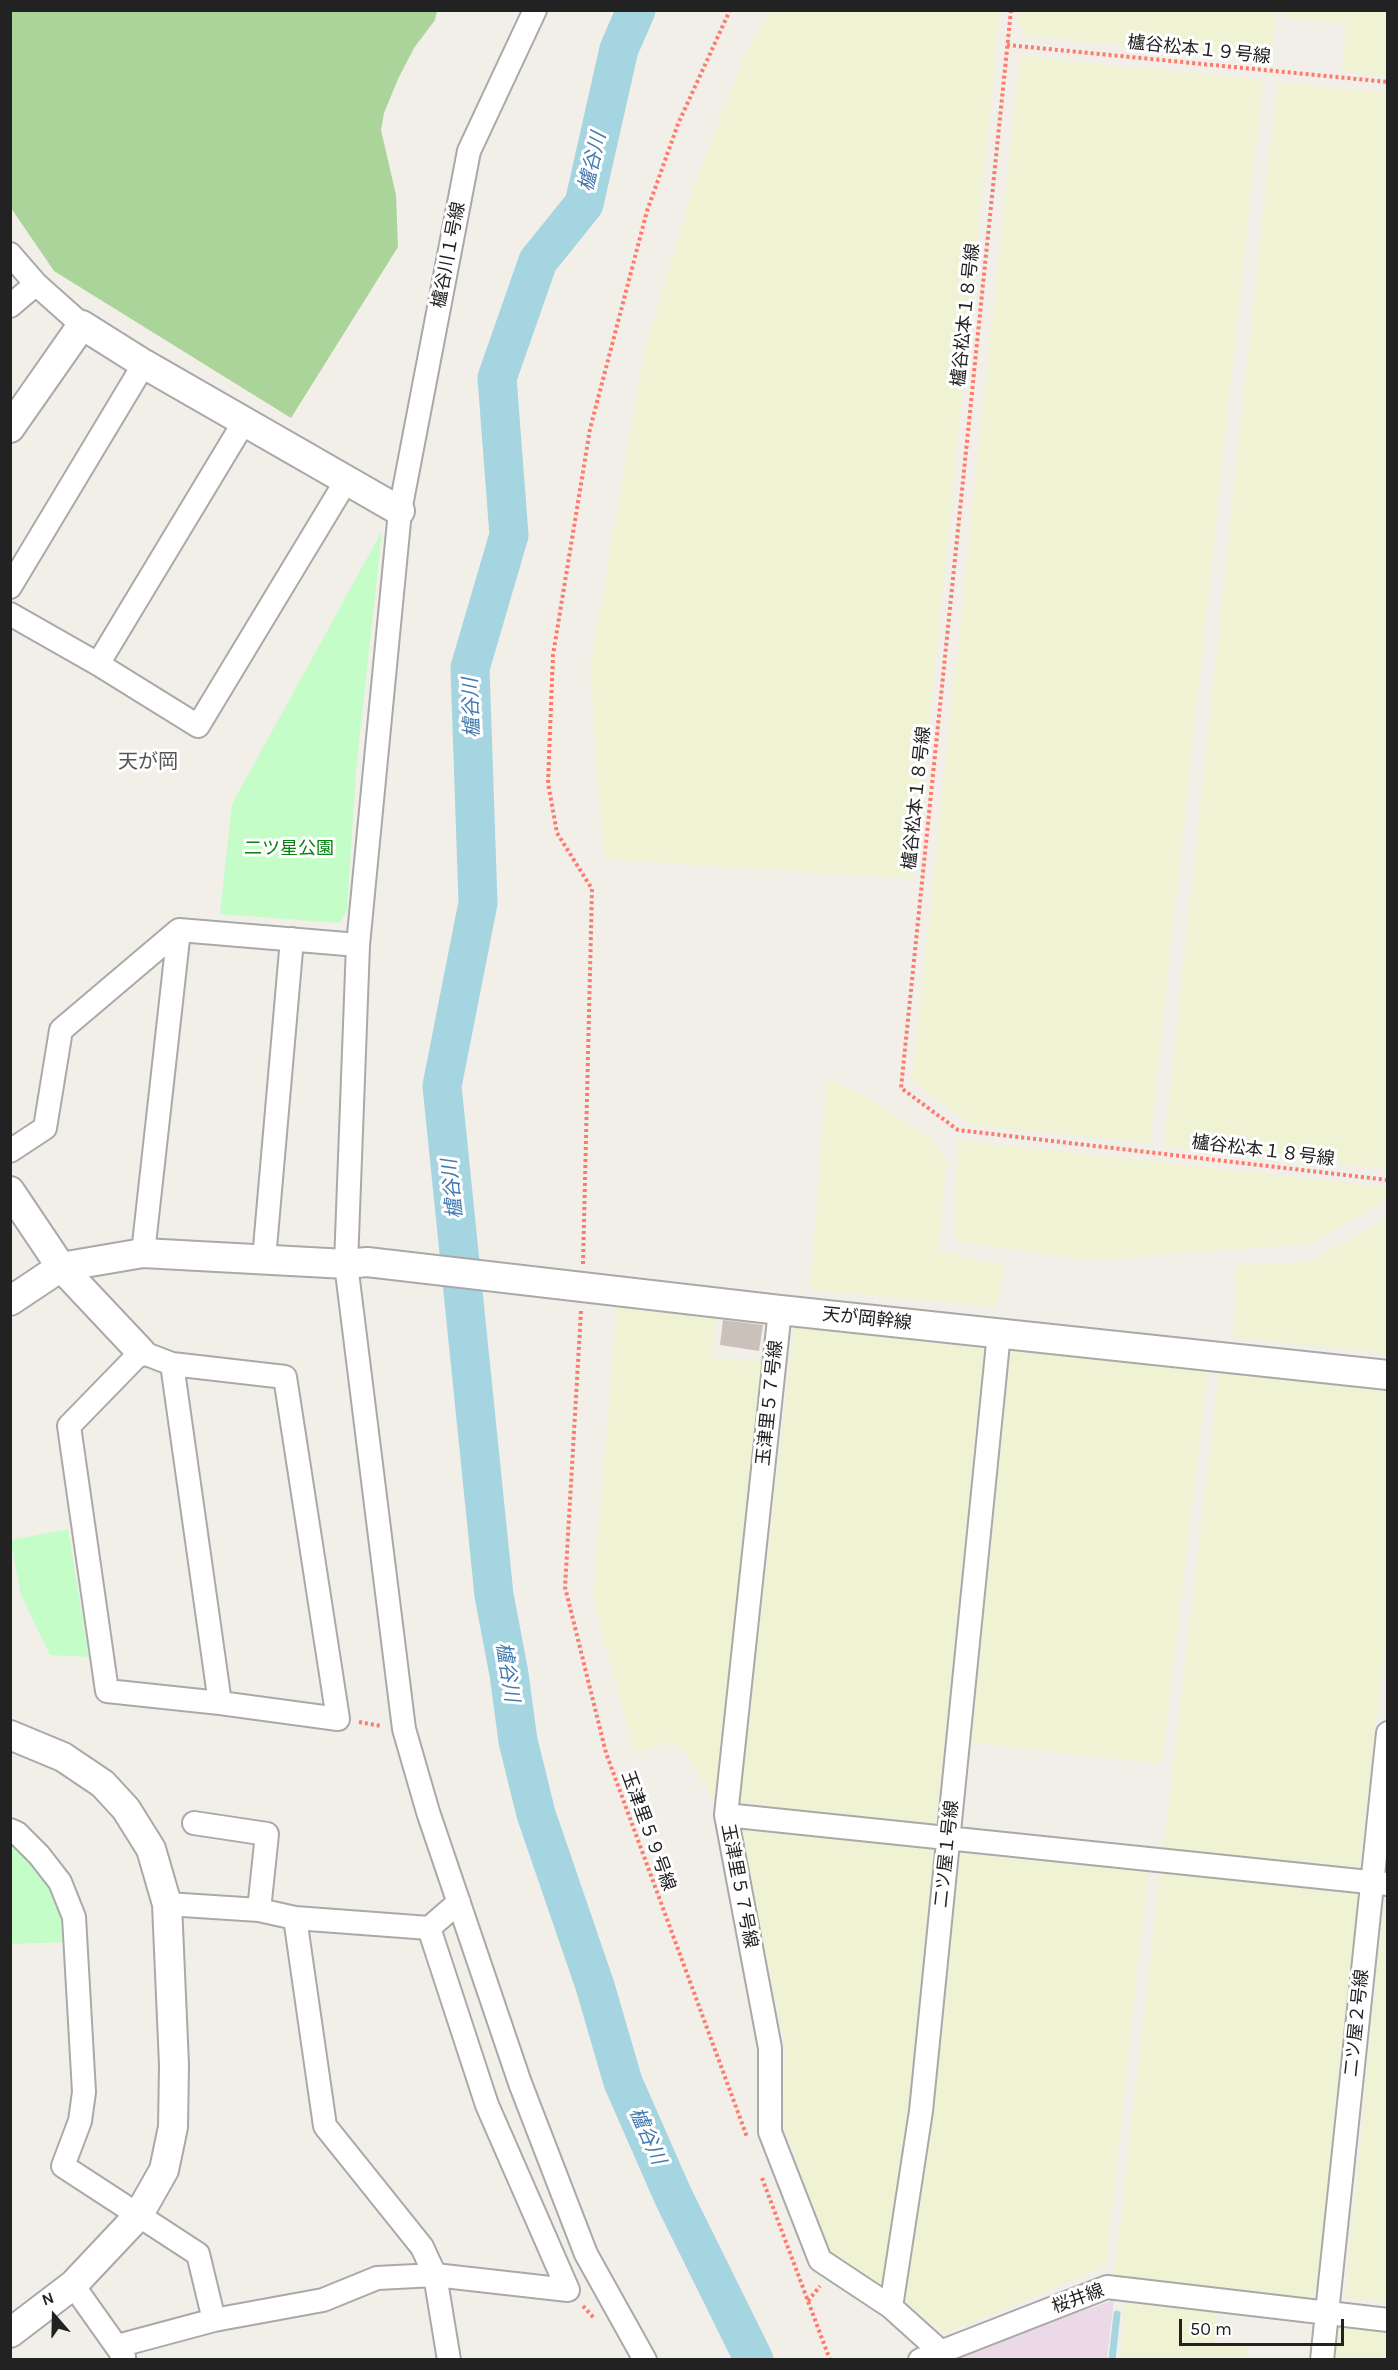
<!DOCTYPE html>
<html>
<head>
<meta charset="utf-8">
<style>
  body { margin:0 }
  #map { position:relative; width:1398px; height:2370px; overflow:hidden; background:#f2efe8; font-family:Karla,sans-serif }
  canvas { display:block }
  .frame { position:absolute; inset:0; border:12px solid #222; pointer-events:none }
  .north { position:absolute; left:24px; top:2286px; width:60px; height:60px; -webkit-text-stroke:4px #fff; paint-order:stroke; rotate:340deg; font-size:16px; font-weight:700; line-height:24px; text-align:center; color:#222 }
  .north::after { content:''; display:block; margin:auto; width:21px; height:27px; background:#222; clip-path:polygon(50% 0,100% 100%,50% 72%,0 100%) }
  .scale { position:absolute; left:1179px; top:2319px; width:165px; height:27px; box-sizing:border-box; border:3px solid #222; border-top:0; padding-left:8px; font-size:18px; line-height:21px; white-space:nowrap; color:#222; -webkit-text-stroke:4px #fff; paint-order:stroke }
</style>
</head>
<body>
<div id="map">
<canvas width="1398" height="2370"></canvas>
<div class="frame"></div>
<div class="north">N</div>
<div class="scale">50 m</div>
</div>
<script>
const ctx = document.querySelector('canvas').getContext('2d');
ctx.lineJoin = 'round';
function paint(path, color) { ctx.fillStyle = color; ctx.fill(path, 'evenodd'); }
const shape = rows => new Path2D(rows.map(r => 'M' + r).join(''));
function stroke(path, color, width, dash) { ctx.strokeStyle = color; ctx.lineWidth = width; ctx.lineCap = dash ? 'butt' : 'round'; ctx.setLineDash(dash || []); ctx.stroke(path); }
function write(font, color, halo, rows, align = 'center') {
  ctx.font = font + ' Karla,"Noto Sans JP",sans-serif'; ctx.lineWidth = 6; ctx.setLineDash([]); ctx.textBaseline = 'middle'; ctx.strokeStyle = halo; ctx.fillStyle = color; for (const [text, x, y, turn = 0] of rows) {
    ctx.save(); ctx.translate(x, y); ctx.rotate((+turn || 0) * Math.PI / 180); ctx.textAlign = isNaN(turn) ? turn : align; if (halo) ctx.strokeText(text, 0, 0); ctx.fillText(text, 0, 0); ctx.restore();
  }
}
paint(shape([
  [1114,2300,1107,2359,940,2359]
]), '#ecd9e8');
paint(shape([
  [770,11,1000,11,914,879,604,859,590,669,643,357,693,187,747,50],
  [1019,11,1019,10,1276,11,1271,60,1026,36,1018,22],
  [1284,11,1387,11,1387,75,1342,71,1346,24,1283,19],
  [1020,56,1263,80,1150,1143,972,1125,912,1081],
  [1277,82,1387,93,1387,1169,1164,1147],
  [827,1078,879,1104,936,1142,947,1162,938,1250,1005,1266,996,1307,810,1290],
  [957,1140,1387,1187,1387,1199,1310,1244,1089,1260,955,1242],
  [1387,1218,1387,1354,1234,1337,1236,1265,1309,1262],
  [617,1304,716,1313,712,1357,763,1362,718,1806,683,1751,670,1742,635,1754,593,1598],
  [795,1322,990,1344,935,1825,739,1803],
  [1010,1349,1208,1371,1162,1764,965,1742],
  [1219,1371,1387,1390,1387,1628,1359,1872,1163,1850],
  [738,1823,937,1842,888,2291,829,2253,783,2121,785,2045],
  [955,1844,1149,1864,1106,2266,947,2333,902,2302],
  [1161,1868,1362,1889,1319,2289,1306,2298,1114,2276],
  [1385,1892,1388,1892,1387,2302,1345,2297],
  [1125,2300,1217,2309,1214,2345,1249,2348,1248,2359,1120,2360],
  [1337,2327,1387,2332,1387,2359,1334,2359]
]), '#eff2d3');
paint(shape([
  [10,11,437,11,435,20,414,48,398,79,384,113,381,130,396,195,398,247,291,418,54,271,11,208]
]), '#abd49a');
paint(shape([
  [382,531,356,771,347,911,339,923,220,914,232,804],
  [68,1529,89,1657,50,1655,21,1595,11,1543,11,1540],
  [10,1836,58,1896,69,1942,11,1944]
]), '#c4fdc8');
stroke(shape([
  [1112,2360,1117,2314]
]), '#a6d5e2', 7);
stroke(shape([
  [636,10,619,49,584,204,538,261,497,378,509,535,470,668,478,903,442,1086,494,1595,509,1674,518,1741,536,1814,595,1986,623,2082,673,2196,754,2360]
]), '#a6d5e2', 39);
paint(shape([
  [723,1320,763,1325,759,1351,720,1345]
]), '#cbc1ba');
const minor = shape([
  [535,10,469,151,400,511,358,945,346,1264,404,1729,428,1812,520,2083,586,2254,645,2360],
  [10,254,36,284,82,325],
  [10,306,36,284],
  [10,587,144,364],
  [10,614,98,664,198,726,346,481],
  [98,664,244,422],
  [10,1151,45,1128,61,1030,179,930],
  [143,1253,179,930,358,945],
  [264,1259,292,939],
  [780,1310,726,1815,770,2048,770,2132,820,2260,891,2307],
  [141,1352,172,1364,285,1377,338,1719,220,1703,107,1691,69,1426,141,1352],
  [172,1364,220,1703],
  [726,1815,1388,1884],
  [194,1823,267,1834,259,1910],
  [10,1830,17,1833,39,1855,60,1882,74,1917,84,2092,80,2121,63,2166,198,2254,214,2320],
  [167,1904,259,1910,295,1918,429,1928,459,1902],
  [295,1918,325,2126,422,2247,435,2275,449,2360],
  [73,2285,124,2357],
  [117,2346,214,2320,323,2300,377,2278,435,2275,568,2290,487,2105,429,1928],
  [941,2352,891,2307,921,2111,999,1333],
  [920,2360,1107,2287,1388,2320],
  [1322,2360,1388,1733]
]);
const tertiary = shape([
  [10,428,82,325,144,364,400,511],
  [10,1191,61,1267,141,1352],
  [10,1301,61,1267,143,1253,346,1264,367,1262,780,1310,1388,1375],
  [10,1735,63,1757,103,1784,126,1809,151,1849,167,1904,174,2065,173,2127,164,2170,138,2216,73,2285,10,2333]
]);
stroke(minor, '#a9a9a9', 26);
stroke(tertiary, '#a9a9a9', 32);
stroke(shape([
  [1011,10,901,1088,958,1130,1388,1180],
  [1007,45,1388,82],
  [583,1264,592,889,557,833,548,783,553,655,590,429,647,211,678,124,730,10],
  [581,1311,565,1587,606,1753,747,2137],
  [359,1722,381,1726],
  [762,2178,830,2360],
  [808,2301,820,2286],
  [583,2306,594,2318]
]), '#ff7a6c', 4, [3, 3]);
stroke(minor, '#fff', 22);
stroke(tertiary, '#fff', 28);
write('18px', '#222', '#fff', [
  ["櫨谷松本１９号線",1199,50,6],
  ["櫨谷川１号線",449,255,-79],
  ["櫨谷松本１８号線",966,315,-84],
  ["櫨谷松本１８号線",917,798,-84],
  ["櫨谷松本１８号線",1263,1151,7],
  ["天が岡幹線",867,1319,6],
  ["玉津里５７号線",770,1403,-84],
  ["玉津里５９号線",648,1831,70],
  ["二ツ屋１号線",947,1854,-84],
  ["玉津里５７号線",739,1886,79],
  ["二ツ屋２号線",1357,2023,-84],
  ["桜井線",1078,2299,-20]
]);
write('18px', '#05850f', '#fff', [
  ["二ツ星公園",289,849]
]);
write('italic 20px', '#437ab1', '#fff', [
  ["櫨谷川",593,162,-77],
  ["櫨谷川",472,708,-92],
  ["櫨谷川",453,1189,-96],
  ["櫨谷川",507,1672,81],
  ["櫨谷川",647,2136,66]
]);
write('20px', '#555', '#fff', [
  ["天が岡",148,762]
]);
</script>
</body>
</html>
